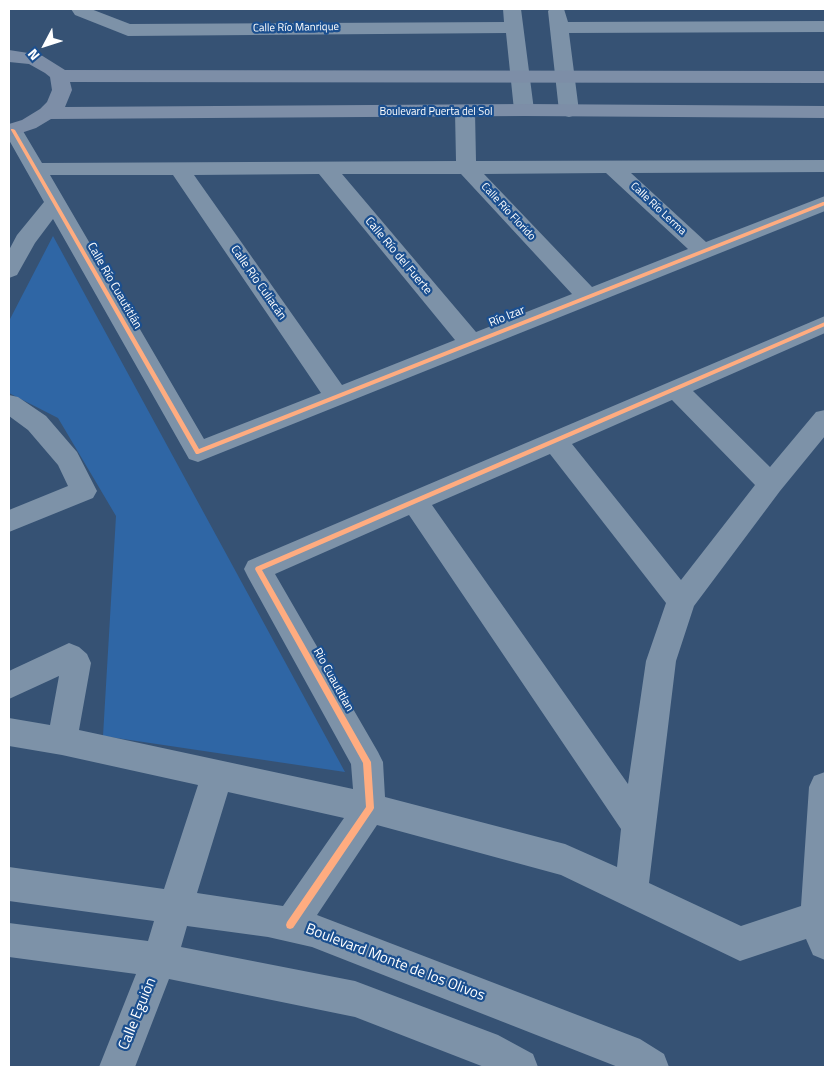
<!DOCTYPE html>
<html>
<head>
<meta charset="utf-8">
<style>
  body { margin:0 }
  #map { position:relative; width:834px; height:1076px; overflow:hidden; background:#365274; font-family:"Titillium Web",sans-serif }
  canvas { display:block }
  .frame { position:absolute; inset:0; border:10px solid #fff; pointer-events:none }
  .north { position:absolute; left:20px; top:20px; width:50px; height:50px; -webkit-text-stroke:4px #1b4f8f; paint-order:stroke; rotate:230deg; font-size:14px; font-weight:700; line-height:20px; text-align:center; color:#fff }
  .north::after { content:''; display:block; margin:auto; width:18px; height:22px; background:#fff; clip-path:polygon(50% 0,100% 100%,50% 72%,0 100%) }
</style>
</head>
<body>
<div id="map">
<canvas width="834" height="1076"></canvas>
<div class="frame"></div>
<div class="north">N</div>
</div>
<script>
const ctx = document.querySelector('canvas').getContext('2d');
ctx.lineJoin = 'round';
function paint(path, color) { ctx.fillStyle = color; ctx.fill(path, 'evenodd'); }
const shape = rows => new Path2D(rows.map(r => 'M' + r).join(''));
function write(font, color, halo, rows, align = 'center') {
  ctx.font = font + ' "Titillium Web",sans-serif'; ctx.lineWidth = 4.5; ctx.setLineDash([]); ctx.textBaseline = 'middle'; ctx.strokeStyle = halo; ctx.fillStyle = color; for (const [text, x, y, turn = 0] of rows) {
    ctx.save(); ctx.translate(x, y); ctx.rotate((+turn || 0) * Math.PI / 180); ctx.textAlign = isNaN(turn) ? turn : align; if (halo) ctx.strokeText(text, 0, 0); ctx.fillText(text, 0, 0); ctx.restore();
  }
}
paint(shape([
  [53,236,345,772,103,736,116,516,58,418,9,393,9,321]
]), '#2f66a5');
paint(shape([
  [71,9,91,9,130,24,504,22,503,9,521,9,534,110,531,114,524,116,517,114,514,110,506,33,128,36,75,15,71,9],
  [550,9,564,9,568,22,825,21,825,32,569,33,579,111,576,115,569,117,562,115,559,111,548,11,550,9],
  [465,106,472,108,475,112,476,161,825,160,825,172,631,173,706,242,825,196,825,211,198,462,189,459,53,219,35,243,17,275,9,278,9,250,17,235,44,202,9,140,9,125,20,126,42,163,456,161,455,112,458,108,465,106],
  [606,173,688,249,592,287,484,174,606,173],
  [319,174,455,340,342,385,194,175,319,174],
  [342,174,461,174,572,294,476,332,342,174],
  [50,175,173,175,321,393,204,439,50,175],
  [825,316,825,333,693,391,770,467,816,412,825,410,825,436,780,491,694,606,676,661,649,883,741,926,801,906,809,787,814,776,825,772,825,960,813,955,806,939,740,961,561,875,377,825,317,915,640,1039,664,1054,669,1067,618,1067,312,947,268,937,187,926,181,947,355,981,498,1035,533,1054,538,1067,484,1067,355,1017,169,979,135,1067,99,1067,136,974,9,957,9,923,148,941,154,921,9,901,9,867,164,889,198,785,62,755,9,746,9,718,50,725,59,676,9,699,9,671,69,643,79,647,87,654,91,663,79,730,353,789,351,764,248,577,244,569,248,561,825,316],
  [672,400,755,485,681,580,572,444,672,400],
  [550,454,666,603,646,661,628,784,432,505,550,454],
  [409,515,621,829,617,867,565,844,385,797,383,762,378,752,275,574,409,515],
  [228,792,344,818,283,906,197,893,228,792],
  [9,395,18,397,46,416,77,452,97,491,93,498,9,532,9,510,68,486,58,465,28,430,9,416,9,395]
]), '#7d92a8');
paint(shape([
  [9,50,41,55,65,70,825,71,825,83,70,82,72,90,65,107,524,104,825,106,825,118,524,116,51,119,36,128,9,137,9,124,22,120,40,109,47,102,52,90,50,77,45,73,29,64,9,62,9,50]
]), '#7d8ea7');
paint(shape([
  [11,129,13,129,15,130,199,449,823,202,825,202,825,205,198,454,196,454,11,130,11,129],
  [825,322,825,326,262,570,371,762,374,808,373,810,293,928,290,929,287,928,286,925,287,922,366,807,363,763,256,571,255,569,256,567,825,322]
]), '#ffac80');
write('11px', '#fff', '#1b4f8f', [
  ["Calle Río Manrique",296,28,-1],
  ["Boulevard Puerta del Sol",436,112],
  ["Calle Río Lerma",658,209,43],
  ["Calle Río Florido",508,212,47]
]);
write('12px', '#fff', '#1b4f8f', [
  ["Calle Río del Fuerte",398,256,50],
  ["Calle Río Culiacán",258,283,55],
  ["Calle Río Cuautitlán",114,286,60],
  ["Río Izar",507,317,-22],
  ["Rio Cuautitlan",333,680,61]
]);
write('15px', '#fff', '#1b4f8f', [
  ["Boulevard Monte de los Olivos",395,963,21],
  ["Calle Eguión",138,1014,-68]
]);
</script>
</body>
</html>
